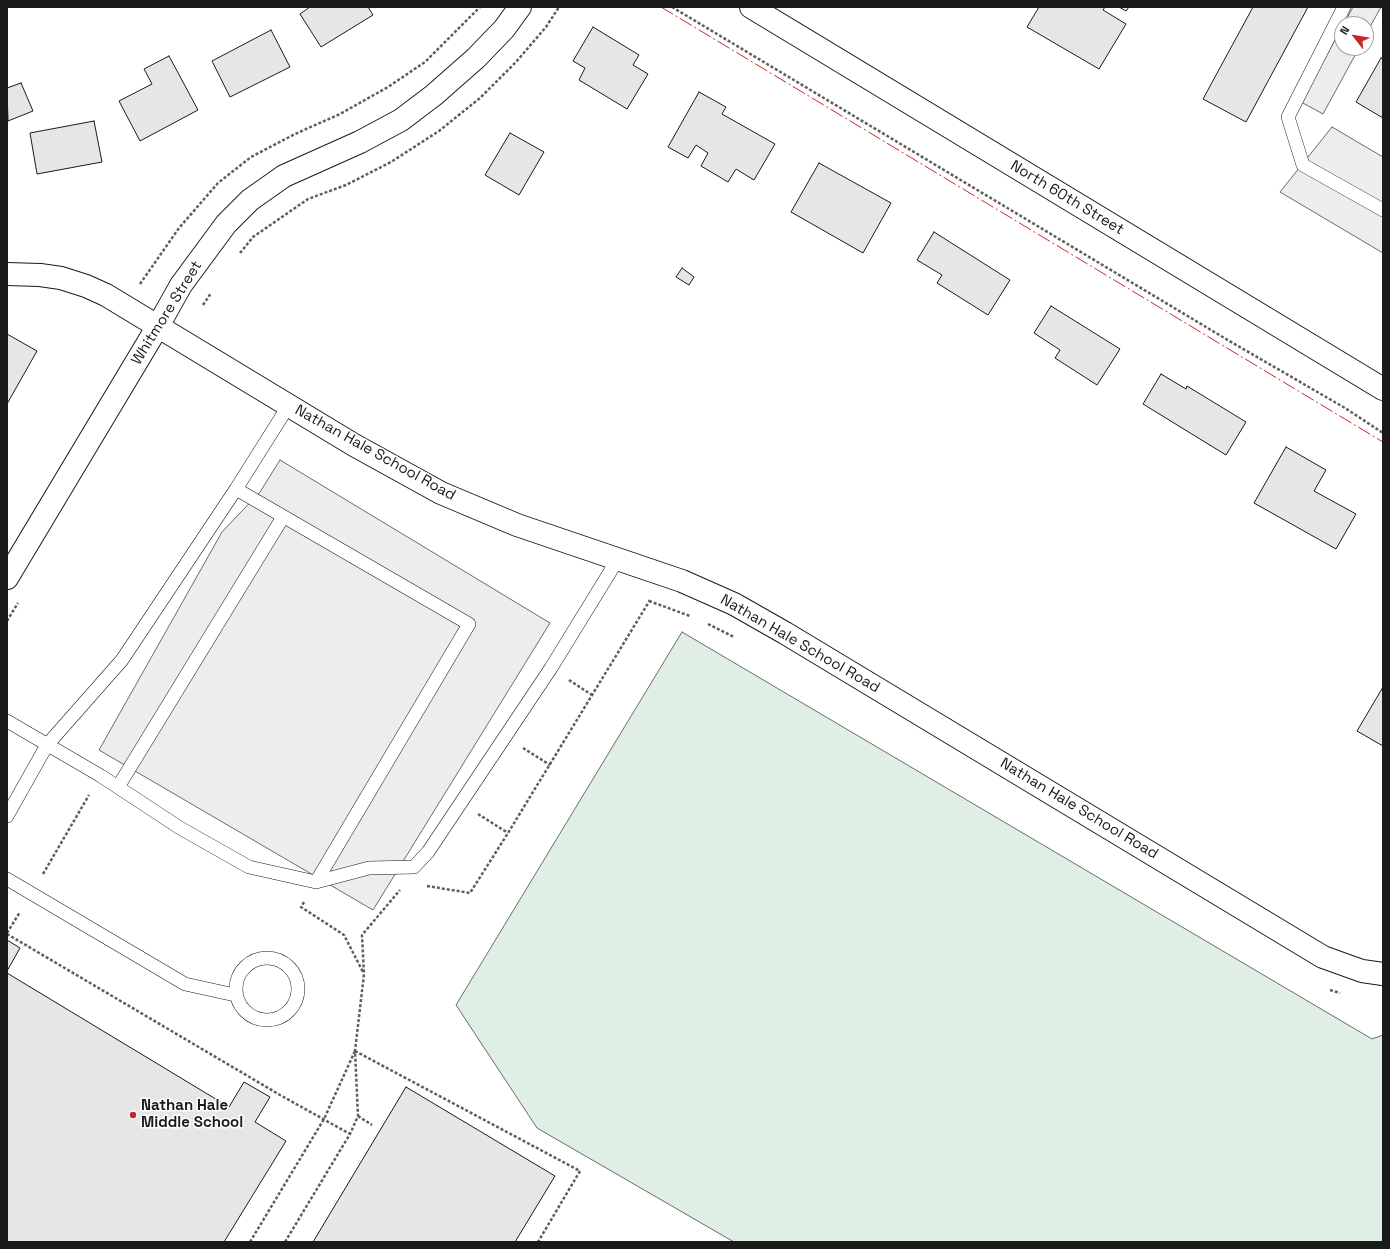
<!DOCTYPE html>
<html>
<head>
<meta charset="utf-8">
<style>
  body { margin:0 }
  #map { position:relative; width:1390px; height:1249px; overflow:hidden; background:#fff; font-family:"Space Grotesk",sans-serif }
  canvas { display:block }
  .frame { position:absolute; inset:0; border:8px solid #1a1a1a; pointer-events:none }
  .north { position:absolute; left:1334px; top:16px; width:40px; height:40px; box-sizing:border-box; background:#fff; border:1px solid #a3a3a3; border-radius:50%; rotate:301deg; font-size:11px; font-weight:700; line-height:16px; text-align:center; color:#1a1a1a }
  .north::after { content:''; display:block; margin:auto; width:14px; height:18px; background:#c62828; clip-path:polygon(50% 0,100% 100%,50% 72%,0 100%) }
</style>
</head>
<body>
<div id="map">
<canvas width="1390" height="1249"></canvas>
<div class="frame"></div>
<div class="north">N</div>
</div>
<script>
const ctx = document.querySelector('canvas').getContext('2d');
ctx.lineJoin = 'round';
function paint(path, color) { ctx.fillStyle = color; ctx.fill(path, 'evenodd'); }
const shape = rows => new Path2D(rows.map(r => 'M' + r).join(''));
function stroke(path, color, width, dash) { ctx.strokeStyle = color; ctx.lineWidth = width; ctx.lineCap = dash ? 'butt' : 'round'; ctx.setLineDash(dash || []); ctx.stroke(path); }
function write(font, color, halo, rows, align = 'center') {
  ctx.font = font + ' "Space Grotesk",sans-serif'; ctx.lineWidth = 3; ctx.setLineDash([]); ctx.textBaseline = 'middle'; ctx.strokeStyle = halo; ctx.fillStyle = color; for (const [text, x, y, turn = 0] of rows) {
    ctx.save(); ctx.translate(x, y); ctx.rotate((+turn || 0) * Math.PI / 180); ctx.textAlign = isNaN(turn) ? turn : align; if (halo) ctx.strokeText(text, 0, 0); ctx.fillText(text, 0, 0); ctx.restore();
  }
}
const green = shape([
  [682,632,1372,1039,1383,1035,1383,1242,734,1242,537,1128,456,1005,682,632]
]);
paint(green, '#e0efe3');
stroke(green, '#6a6a6a', 1);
const parking = shape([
  [1353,7,1381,7,1366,34,1366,24,1344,24,1353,7],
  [1342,27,1342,48,1359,48,1323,114,1301,102,1342,27],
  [1332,127,1383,157,1383,253,1280,192,1332,127],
  [280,460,550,623,373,910,99,750,222,532,260,492,280,460]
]);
paint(parking, '#ededed');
stroke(parking, '#6a6a6a', 1);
const building = shape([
  [310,7,368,7,373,15,321,47,300,14,310,7],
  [1039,7,1105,7,1103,10,1126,24,1099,69,1027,27,1039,7],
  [1119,7,1129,7,1126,11,1119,7],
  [1253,7,1308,7,1246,122,1203,99,1253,7],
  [593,27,639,55,633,65,648,74,627,109,579,80,585,68,573,61,593,27],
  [271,30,290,67,230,97,212,61,271,30],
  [169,56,198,110,140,141,119,101,152,84,144,69,169,56],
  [1381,58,1383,59,1383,118,1356,102,1381,58],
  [21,83,33,111,8,121,7,88,21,83],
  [699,92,726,107,722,114,775,144,754,180,736,169,728,182,701,166,708,153,696,145,688,158,668,147,699,92],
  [94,121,102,162,37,174,30,133,94,121],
  [510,133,544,152,519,195,485,175,510,133],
  [819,163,891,203,863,253,791,212,819,163],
  [934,232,1010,280,988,315,937,283,942,275,917,260,934,232],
  [682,268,694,277,689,285,676,277,682,268],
  [1051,306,1120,349,1097,385,1055,358,1060,350,1034,333,1051,306],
  [7,334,37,351,7,404,7,334],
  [1161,374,1186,389,1187,386,1246,422,1226,455,1143,404,1161,374],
  [1286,447,1326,470,1314,491,1356,514,1336,549,1254,503,1286,447],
  [1383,687,1383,746,1357,731,1383,687],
  [7,940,20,948,7,971,7,940],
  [7,973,229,1107,244,1082,270,1097,255,1122,286,1141,224,1242,7,1242,7,973],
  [406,1087,555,1176,515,1242,313,1242,406,1087]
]);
paint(building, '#e6e6e6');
stroke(building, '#1a1a1a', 1);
const lane = shape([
  [1344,7,1288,117,1303,165,1383,210],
  [236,489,469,624,316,882],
  [7,721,101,776,180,828,249,867,316,882,369,868,414,867,428,852,551,668,618,559],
  [118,787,283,517],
  [7,816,47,745,122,660,236,489,289,405],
  [7,879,185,984,235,995],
  '236 989a31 31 0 1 1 62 0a31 31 0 1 1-62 0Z'
]);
const street = shape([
  [7,274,40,275,61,278,86,286,106,295,354,445,441,493,517,525,682,581,734,604,785,633,1323,957,1362,971,1383,974],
  [7,578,158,326,181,285,226,224,250,200,284,176,360,142,401,120,434,95,476,58,504,29,520,7]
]);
const secondary = shape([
  [751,7,1383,389]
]);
stroke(lane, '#1a1a1a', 14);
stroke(street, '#1a1a1a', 24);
stroke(secondary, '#1a1a1a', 24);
stroke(shape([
  [672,7,1226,339,1345,408,1383,433],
  [240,253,253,237,308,199,346,185,391,162,439,131,480,98,516,62,546,27,559,7],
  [140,284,179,228,218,183,251,157,295,134,340,114,388,87,425,62,480,7],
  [203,305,211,293],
  [649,601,690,616],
  [7,621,18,603],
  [708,624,734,637],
  [569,680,592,695],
  [523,748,550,765],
  [478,814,508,833],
  [43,874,89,795],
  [427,886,470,893,508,833,650,600],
  [304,902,301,907,344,935,363,972],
  [7,933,20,912],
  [7,934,280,1095,350,1134],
  [1330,990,1340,993],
  [355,1051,580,1171,538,1242],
  [358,1116,372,1125],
  [250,1242,324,1119,355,1051],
  [285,1242,350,1134,358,1116,355,1051,364,974,362,935,400,890]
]), '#5f5f5f', 2.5, [3, 2]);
stroke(lane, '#fff', 13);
stroke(street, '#fff', 22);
stroke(secondary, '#fff', 22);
stroke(shape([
  [661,7,1383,442]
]), '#c62828', 1, [14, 3, 2, 3]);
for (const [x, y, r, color] of [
  [133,1115,4,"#c62828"]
]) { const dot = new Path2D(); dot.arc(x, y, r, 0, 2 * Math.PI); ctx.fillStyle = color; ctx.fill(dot); stroke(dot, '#fff', 1.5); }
write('15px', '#1a1a1a', '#fff', [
  ["North 60th Street",1067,198,31],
  ["Whitmore Street",167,313,-58],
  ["Nathan Hale School Road",375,453,29],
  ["Nathan Hale School Road",800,644,30],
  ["Nathan Hale School Road",1079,809,31]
]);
write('bold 15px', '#1a1a1a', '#fff', [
  ["Nathan Hale",141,1106],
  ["Middle School",141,1123]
], 'left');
</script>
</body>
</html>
